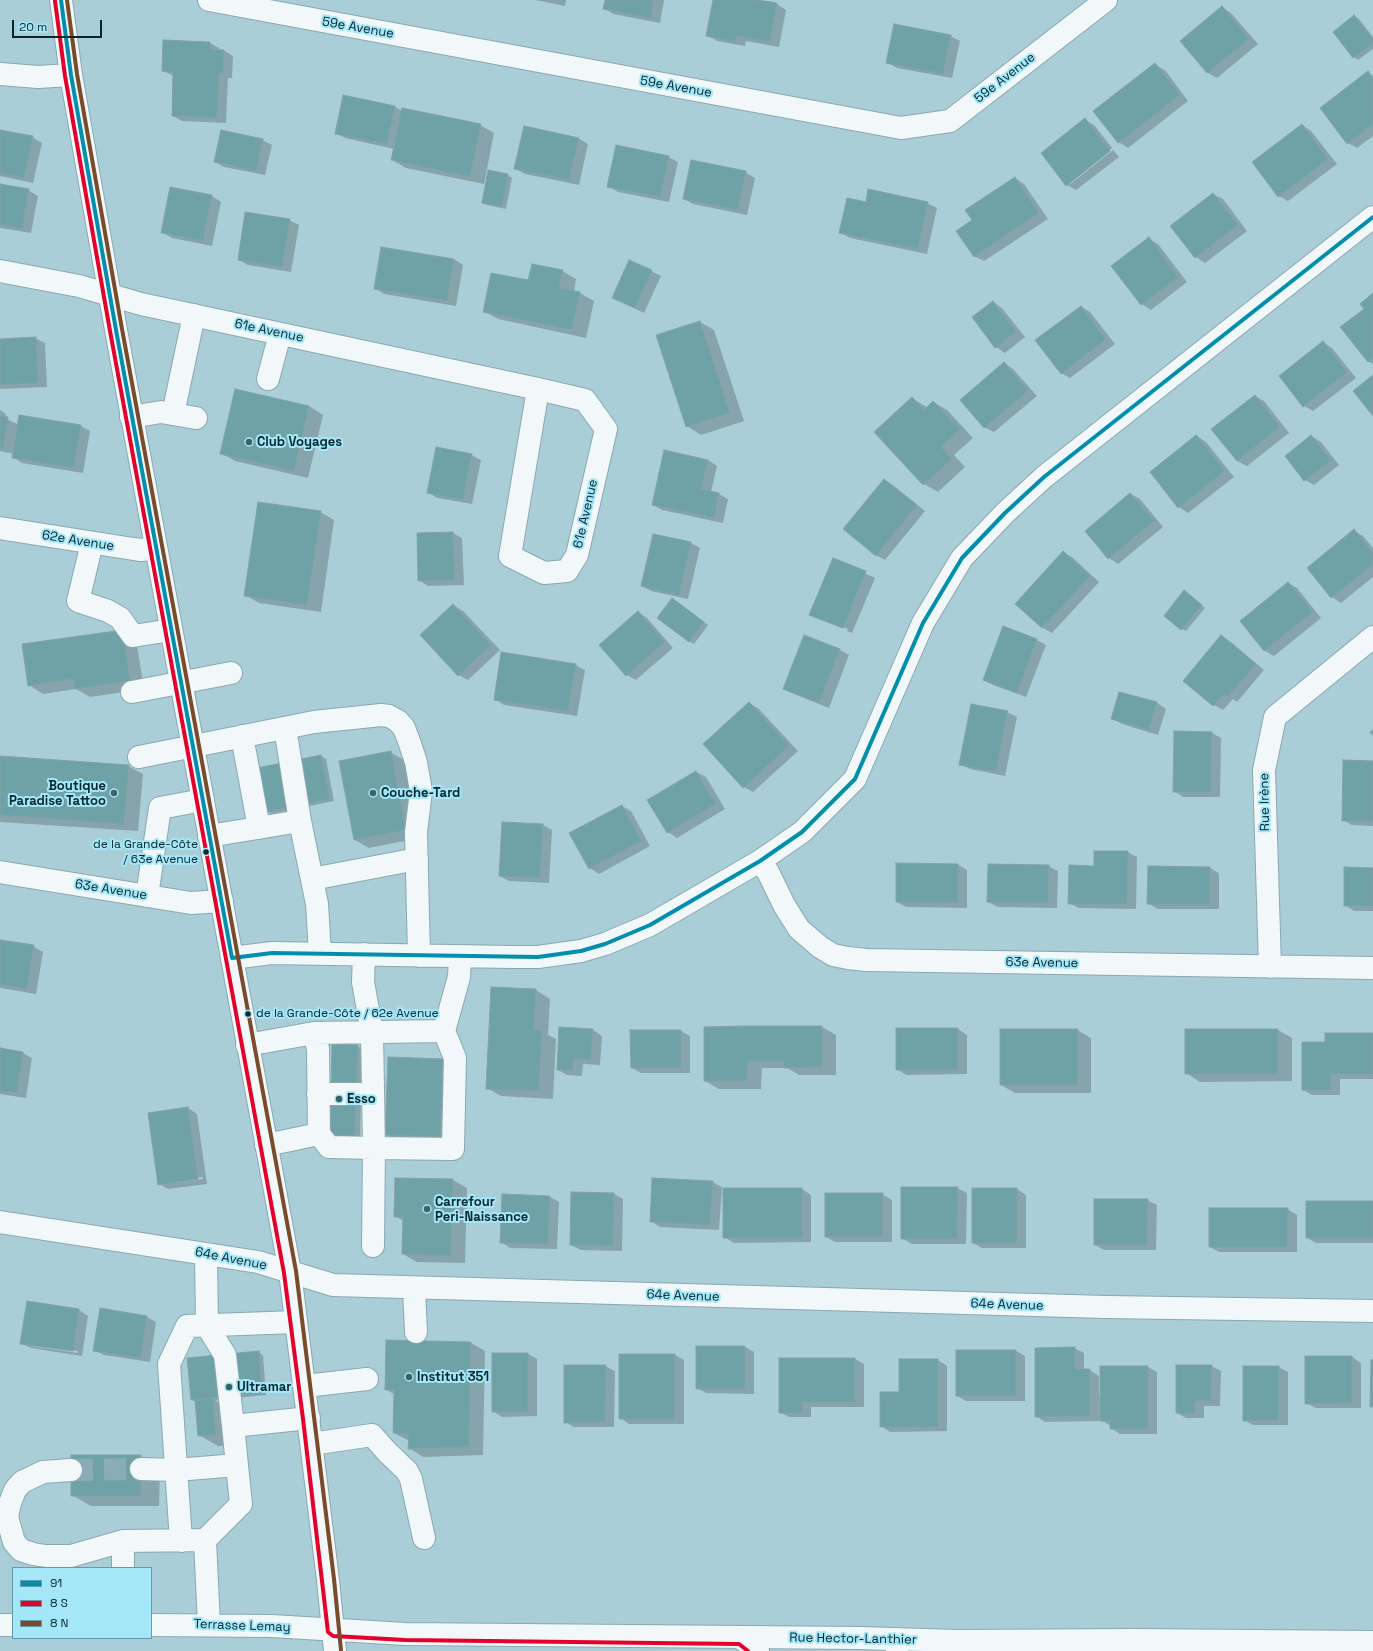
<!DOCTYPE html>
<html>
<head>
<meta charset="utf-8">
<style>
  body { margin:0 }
  #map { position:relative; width:1373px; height:1651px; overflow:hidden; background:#a9ced7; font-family:"Space Grotesk",sans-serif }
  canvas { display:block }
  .legend { position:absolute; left:12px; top:1567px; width:140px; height:72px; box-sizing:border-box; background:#a3e7f8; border:1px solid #659aa7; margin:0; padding:5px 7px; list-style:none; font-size:12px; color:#09262d }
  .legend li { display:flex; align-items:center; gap:8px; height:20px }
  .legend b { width:20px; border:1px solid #659aa7 }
  .scale { position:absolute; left:12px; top:20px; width:90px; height:18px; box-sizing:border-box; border:2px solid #09262d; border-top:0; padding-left:5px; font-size:12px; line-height:14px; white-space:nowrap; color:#09262d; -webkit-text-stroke:3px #a3e7f8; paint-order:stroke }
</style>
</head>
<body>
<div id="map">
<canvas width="1373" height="1651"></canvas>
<ul class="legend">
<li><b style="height:5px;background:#028fae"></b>91</li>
<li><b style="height:5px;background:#e4002b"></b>8 S</li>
<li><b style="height:5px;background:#7a4b2a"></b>8 N</li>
</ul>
<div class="scale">20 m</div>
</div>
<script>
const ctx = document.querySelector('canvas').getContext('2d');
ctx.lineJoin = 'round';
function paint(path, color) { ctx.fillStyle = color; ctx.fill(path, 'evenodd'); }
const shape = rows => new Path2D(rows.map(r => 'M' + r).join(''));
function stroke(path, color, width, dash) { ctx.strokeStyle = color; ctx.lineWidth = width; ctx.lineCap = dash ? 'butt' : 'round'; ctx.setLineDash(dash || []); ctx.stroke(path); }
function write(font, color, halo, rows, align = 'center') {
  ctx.font = font + ' "Space Grotesk",sans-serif'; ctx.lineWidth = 4; ctx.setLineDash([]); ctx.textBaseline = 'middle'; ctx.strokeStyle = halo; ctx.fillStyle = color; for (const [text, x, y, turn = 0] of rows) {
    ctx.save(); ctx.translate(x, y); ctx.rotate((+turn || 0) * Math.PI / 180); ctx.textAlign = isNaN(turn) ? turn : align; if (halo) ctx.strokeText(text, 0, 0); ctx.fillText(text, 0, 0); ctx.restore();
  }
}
paint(shape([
  [535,0,566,0,565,6],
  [606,0,664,0,660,23,613,14,604,8],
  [714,0,754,0,777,4,786,10,779,47,746,41,745,46,717,41,707,35],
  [1222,7,1231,13,1258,44,1217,78,1208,73,1182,41],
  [1355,16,1359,19,1373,37,1373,49,1358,60,1354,57,1334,32],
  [950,36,960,41,952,78,897,68,887,62],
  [210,43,219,48,219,50,223,50,233,56,232,78,228,78,226,123,182,121,173,116,174,76,163,71],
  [1155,65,1165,70,1188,101,1128,148,1119,142],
  [1368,73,1373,76,1373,136,1357,148,1348,143],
  [394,106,402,111,480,125,494,133,484,184,406,168,392,160,394,149,345,138,336,133],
  [1085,120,1094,125,1112,148,1069,182,1069,185,1113,150,1119,157,1076,190,1067,185],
  [1302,125,1311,131,1337,164,1288,201,1279,196],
  [0,131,32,137,42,143,33,183,0,176],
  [578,138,588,144,579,185,525,174,516,169],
  [262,140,272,145,265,175,224,167,215,162],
  [668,157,678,162,669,202,618,192,608,186],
  [489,171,508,175,512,178,506,209,487,205,483,202],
  [745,172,755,178,747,215,693,204,684,199],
  [1015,178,1024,184,1048,219,984,261,974,256,973,221],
  [0,185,28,190,38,196,31,233,0,228],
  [171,189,212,196,221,202,212,246,172,238,162,232],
  [1213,194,1223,199,1247,231,1205,263,1196,257],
  [866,203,927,203,937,208,927,254,850,238,841,233],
  [289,220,299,225,291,272,248,265,239,260],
  [1149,239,1158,244,1187,282,1151,310,1142,304,1112,266],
  [454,259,463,265,456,306,384,294,375,288],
  [562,271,576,279,574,292,580,293,594,301,586,338,498,319,484,311],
  [651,271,661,276,644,313,613,298],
  [1373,295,1373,364,1369,362,1342,328,1365,309],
  [993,302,1002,308,1025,337,1005,353,996,347,973,317],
  [1081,307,1090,312,1115,344,1070,378,1061,373],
  [700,322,714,330,744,421,701,435,687,426],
  [35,338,45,343,47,387,0,389,0,340],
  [1323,342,1332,348,1356,378,1313,411,1304,406],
  [1004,363,1013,369,1037,396,994,432,984,427],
  [1255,396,1264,401,1289,433,1247,466,1237,461],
  [912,398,928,408,933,402,947,410,973,438,954,455,965,467,938,492,924,484],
  [309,406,323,415,308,478,235,461,221,453],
  [0,410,6,414,5,418,19,425,20,416,81,426,90,431,83,473,22,463,13,457,14,454,0,451],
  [1197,436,1206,442,1234,477,1188,513,1179,507,1151,472],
  [1311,436,1321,442,1339,465,1314,485,1305,480],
  [471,455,481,460,472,504,437,498,428,492],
  [708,460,717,466,711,492,719,494,728,499,723,523,662,510,653,505],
  [884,480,894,486,925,511,885,560,876,555],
  [1131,494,1140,499,1163,527,1118,564,1109,558,1086,531],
  [320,512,334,520,321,612,259,603,245,595],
  [1354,531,1363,536,1373,548,1373,577,1341,603,1332,597,1308,568],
  [453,533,462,538,464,585,428,586,419,580],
  [654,535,691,543,700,548,688,599,651,591,642,586],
  [1063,552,1072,557,1099,582,1052,633,1043,628,1016,603],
  [833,559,875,578,852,633,847,631,848,629,819,618,819,619,811,614],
  [1288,583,1297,588,1321,618,1274,656,1265,651,1241,621],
  [1188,594,1205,608,1186,631,1182,629],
  [676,602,708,625,694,644,689,641],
  [454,606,463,611,500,650,468,680,459,675],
  [638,612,647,618,673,648,636,680,627,675],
  [1004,628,1037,640,1046,645,1026,697,993,685,984,680],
  [805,636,840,650,849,655,829,708,794,694,784,689],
  [1222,636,1231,642,1264,670,1237,702,1233,699,1223,710,1214,705,1185,680],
  [136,639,144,689,90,697,76,689,43,694,29,685,23,645],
  [575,665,585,670,577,716,504,705,495,699],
  [749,703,758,708,798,751,753,792,744,787],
  [1157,703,1166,709,1158,735,1122,724,1113,719],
  [1007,712,1017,717,1005,776,970,769,960,764],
  [1373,729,1373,736,1369,732],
  [1212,733,1221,738,1220,797,1183,797,1174,791],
  [390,752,404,760,419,838,369,848,355,840],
  [321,756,326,759,334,801,271,814,267,811,259,769],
  [0,757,128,766,143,774,138,831,0,822],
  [1373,762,1373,826,1352,825,1343,820],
  [696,772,706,777,725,809,677,838,668,832],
  [622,806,631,811,650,846,599,874,590,868],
  [503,823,543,825,552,830,549,883,509,881,500,876],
  [1127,852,1137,857,1136,909,1079,908,1069,903,1095,867],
  [958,865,967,870,967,908,906,907,897,902],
  [1048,866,1058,871,1057,908,998,907,988,902],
  [1149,867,1210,868,1219,873,1219,909,1158,909,1148,903],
  [1373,869,1373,911,1354,911,1345,905],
  [0,941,33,946,43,952,36,994,0,988],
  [536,990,550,999,548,1035,556,1039,553,1099,501,1096,487,1088],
  [822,1027,836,1035,836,1075,799,1075,787,1068,762,1068,761,1089,719,1089,705,1081,705,1028],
  [958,1029,967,1035,967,1074,906,1075,897,1069],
  [593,1030,602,1036,600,1065,583,1064,582,1076,567,1075,558,1070],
  [1077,1030,1091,1038,1091,1093,1015,1093,1001,1085],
  [1278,1030,1292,1038,1292,1081,1200,1082,1186,1073],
  [681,1031,690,1036,690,1073,641,1073,632,1068],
  [1373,1034,1373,1079,1340,1079,1340,1095,1312,1095,1303,1090,1326,1043],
  [358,1046,362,1049,360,1141,336,1141],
  [0,1049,23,1053,32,1058,26,1098,0,1094],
  [442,1060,456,1068,454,1144,400,1142,386,1134],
  [188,1108,197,1114,207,1184,168,1189,159,1184],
  [203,1177,203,1179,166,1184,166,1182],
  [453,1180,467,1188,465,1263,417,1262,403,1254,404,1221,395,1216],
  [712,1182,722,1187,719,1230,660,1227,651,1221],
  [957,1188,967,1193,966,1244,912,1244,902,1238],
  [802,1189,811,1195,811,1242,734,1243,724,1237],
  [1017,1189,1026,1195,1026,1248,982,1248,973,1243],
  [614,1194,623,1199,622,1251,581,1250,571,1245],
  [882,1194,892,1200,892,1242,835,1242,826,1237],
  [550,1197,559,1202,557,1249,510,1248,501,1242],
  [1147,1200,1157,1205,1156,1250,1104,1250,1095,1245],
  [1373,1202,1373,1243,1316,1243,1307,1238],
  [1287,1209,1297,1215,1297,1252,1219,1252,1210,1247],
  [28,1302,79,1310,88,1316,82,1356,31,1348,21,1343],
  [30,1344,78,1351,78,1353,30,1346],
  [100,1310,147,1317,156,1322,150,1362,104,1355,94,1350],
  [471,1343,485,1351,483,1455,423,1457,409,1448,409,1441,394,1433,395,1395,386,1389],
  [745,1347,754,1352,754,1394,706,1393,697,1388],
  [1074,1348,1084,1353,1084,1370,1090,1370,1099,1376,1099,1397,1148,1367,1157,1372,1157,1434,1120,1434,1111,1428,1111,1426,1099,1419,1099,1421,1045,1422,1036,1416],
  [1016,1351,1025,1356,1025,1401,966,1401,957,1396],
  [258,1352,263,1355,266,1395,215,1400,231,1410,234,1445,218,1446,199,1435,196,1402,192,1400],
  [528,1354,537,1359,537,1416,502,1417,493,1411],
  [675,1355,684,1360,684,1424,629,1424,620,1418],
  [1352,1357,1361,1363,1361,1408,1316,1408,1306,1403],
  [855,1359,864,1364,864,1407,811,1407,811,1417,789,1417,780,1412],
  [900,1360,938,1360,947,1366,947,1431,890,1432,881,1426,900,1393],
  [605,1366,615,1371,614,1427,574,1427,565,1422],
  [1211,1366,1221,1371,1220,1406,1204,1406,1204,1418,1186,1418,1177,1413],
  [1278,1367,1288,1372,1288,1425,1253,1425,1244,1420],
  [72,1456,141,1456,160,1467,159,1506,91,1506,72,1495]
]), '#0003');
const building = shape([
  [605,0,654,0,651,18,603,9,605,0],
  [713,0,758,0,777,3,770,42,736,36,735,42,706,36,713,0],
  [1222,6,1249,39,1207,73,1180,41,1222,6],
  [1354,15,1373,39,1373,43,1353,58,1333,32,1354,15],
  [894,24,951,35,943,74,886,63,894,24],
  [163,40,210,42,210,49,224,50,223,74,219,73,217,118,172,116,173,72,162,71,163,40],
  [1155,63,1180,95,1118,143,1093,111,1155,63],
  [1368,71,1373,79,1373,124,1347,144,1320,108,1368,71],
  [343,95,395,106,387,144,335,134,343,95],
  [402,108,481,124,470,177,391,160,402,108],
  [1085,118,1110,151,1066,186,1041,153,1085,118],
  [1302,124,1328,159,1278,197,1252,162,1302,124],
  [524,126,579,138,569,180,514,169,524,126],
  [0,130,33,136,24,178,0,173,0,130],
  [221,130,263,139,256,171,214,162,221,130],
  [616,145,669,156,660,197,607,187,616,145],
  [691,160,746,171,738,210,683,199,691,160],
  [488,170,508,174,502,207,482,203,488,170],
  [1015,177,1039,213,974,257,956,231,972,220,965,210,1015,177],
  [0,184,29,189,22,229,0,225,0,184],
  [170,187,212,195,203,241,161,233,170,187],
  [868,189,928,202,918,249,839,233,847,198,866,202,868,189],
  [1213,193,1238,225,1195,258,1170,226,1213,193],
  [245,212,290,219,282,267,238,260,245,212],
  [1149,237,1178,277,1141,305,1111,266,1149,237],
  [381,247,454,259,447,301,374,289,381,247],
  [629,260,652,270,635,308,612,298,629,260],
  [532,264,563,270,559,288,580,292,572,330,483,312,491,273,528,280,532,264],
  [1373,293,1373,358,1368,362,1340,327,1364,309,1360,304,1373,293],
  [993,301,1016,332,995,348,972,317,993,301],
  [1081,306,1106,339,1061,374,1035,340,1081,306],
  [700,321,730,413,686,427,656,335,700,321],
  [36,337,38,383,0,385,0,339,36,337],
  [1323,341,1347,372,1303,407,1279,376,1323,341],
  [1004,362,1028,391,984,428,960,400,1004,362],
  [1373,375,1373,416,1353,391,1373,375],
  [235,389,309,406,294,471,220,454,235,389],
  [1255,395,1280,427,1237,461,1211,429,1255,395],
  [912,397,924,410,933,401,960,429,941,447,952,459,923,485,874,432,912,397],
  [19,415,81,425,74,468,12,458,19,415],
  [0,416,8,417,3,449,0,448,0,416],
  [1196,435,1225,471,1178,508,1150,472,1196,435],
  [1311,435,1331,460,1304,481,1285,456,1311,435],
  [436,447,472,454,463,500,427,493,436,447],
  [664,450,708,460,701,489,719,493,714,518,652,505,664,450],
  [884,479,917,505,876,556,843,529,884,479],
  [1130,493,1154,521,1108,559,1085,531,1130,493],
  [258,502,321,511,307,605,244,596,258,502],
  [1354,529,1373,553,1373,565,1331,598,1307,568,1354,529],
  [453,532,455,580,418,581,417,533,453,532],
  [653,534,691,542,679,595,641,586,653,534],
  [1063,551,1090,576,1042,628,1015,604,1063,551],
  [833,558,866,571,843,628,809,615,833,558],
  [1288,582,1313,612,1264,651,1240,621,1288,582],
  [1184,590,1202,605,1181,630,1164,616,1184,590],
  [672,598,704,622,689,642,657,618,672,598],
  [453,604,491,645,458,676,420,635,453,604],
  [638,611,665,642,626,676,599,645,638,611],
  [1003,626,1037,639,1017,693,983,680,1003,626],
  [123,630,130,681,75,689,73,679,28,686,22,644,123,630],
  [804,635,840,649,819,703,783,689,804,635],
  [1221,635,1256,664,1228,697,1224,694,1213,706,1183,681,1221,635],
  [501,652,576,664,568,711,494,700,501,652],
  [1119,692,1157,702,1149,730,1111,719,1119,692],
  [749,702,789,746,743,788,703,744,749,702],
  [971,704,1008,711,996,772,959,765,971,704],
  [1174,731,1212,732,1211,792,1173,792,1174,731],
  [391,751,406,830,354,840,339,761,391,751],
  [321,755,330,799,266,812,257,768,321,755],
  [0,756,129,765,124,824,0,815,0,756],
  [1343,760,1373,761,1373,821,1342,821,1343,760],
  [696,771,716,804,667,833,647,800,696,771],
  [622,805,641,841,589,869,569,833,622,805],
  [502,822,543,824,540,878,499,876,502,822],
  [1094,851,1128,851,1127,904,1068,904,1069,865,1094,866,1094,851],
  [896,863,958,864,958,903,896,902,896,863],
  [988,864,1049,865,1048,903,987,902,988,864],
  [1148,866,1210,867,1210,905,1147,904,1148,866],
  [1344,867,1373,868,1373,906,1344,906,1344,867],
  [0,940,34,945,27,989,0,985,0,940],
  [491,987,536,989,534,1030,542,1030,539,1091,486,1089,491,987],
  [748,1026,822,1026,823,1067,784,1068,784,1061,748,1061,747,1081,704,1081,704,1027,748,1026],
  [559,1027,593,1029,591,1060,573,1059,573,1071,557,1070,559,1027],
  [896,1028,958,1028,958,1070,896,1070,896,1028],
  [1000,1029,1078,1029,1078,1085,1000,1085,1000,1029],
  [1185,1029,1278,1029,1278,1074,1185,1074,1185,1029],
  [630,1030,681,1030,681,1068,631,1068,630,1030],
  [1325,1033,1373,1033,1373,1074,1331,1074,1331,1090,1302,1090,1302,1042,1325,1042,1325,1033],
  [332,1044,358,1045,355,1139,330,1139,332,1044],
  [0,1048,23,1052,17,1093,0,1091,0,1048],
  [388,1057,443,1059,440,1137,385,1135,388,1057],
  [188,1107,198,1179,158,1185,148,1113,188,1107],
  [395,1178,453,1179,451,1256,402,1254,403,1217,394,1217,395,1178],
  [652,1178,713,1181,710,1225,650,1222,652,1178],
  [901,1187,958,1187,957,1239,901,1239,901,1187],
  [723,1188,802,1188,802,1238,723,1238,723,1188],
  [972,1188,1017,1188,1017,1243,972,1243,972,1188],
  [571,1192,614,1193,613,1246,570,1245,571,1192],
  [825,1193,883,1193,882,1237,825,1237,825,1193],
  [502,1194,550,1196,548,1244,500,1243,502,1194],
  [1094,1199,1148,1199,1147,1245,1094,1245,1094,1199],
  [1306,1201,1373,1201,1373,1238,1306,1238,1306,1201],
  [1209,1208,1288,1208,1287,1247,1209,1247,1209,1208],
  [27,1301,79,1309,73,1351,20,1344,27,1301],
  [100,1308,147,1316,141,1358,93,1351,100,1308],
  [386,1340,471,1342,469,1447,408,1449,409,1434,393,1433,394,1390,385,1390,386,1340],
  [696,1346,745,1346,745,1389,696,1389,696,1346],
  [1075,1347,1075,1369,1090,1369,1090,1416,1035,1417,1035,1348,1075,1347],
  [956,1350,1016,1350,1016,1396,956,1396,956,1350],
  [259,1351,262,1393,191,1400,187,1358,259,1351],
  [492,1353,528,1353,528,1412,492,1412,492,1353],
  [619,1354,675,1354,675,1419,619,1419,619,1354],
  [1305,1356,1352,1356,1352,1403,1305,1404,1305,1356],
  [779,1358,855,1358,855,1402,802,1402,802,1413,779,1413,779,1358],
  [899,1359,938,1359,938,1427,880,1427,880,1392,899,1392,899,1359],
  [1371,1360,1373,1360,1373,1407,1370,1407,1371,1360],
  [564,1365,606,1365,605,1422,564,1423,564,1365],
  [1176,1365,1212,1365,1211,1401,1195,1401,1195,1414,1176,1413,1176,1365],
  [1100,1366,1148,1366,1148,1429,1110,1429,1110,1421,1100,1421,1100,1366],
  [1243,1366,1279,1366,1279,1420,1243,1421,1243,1366],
  [213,1398,216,1435,198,1436,195,1400,213,1398],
  [71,1455,141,1455,141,1496,71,1496,71,1455]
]);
paint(building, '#6fa2a6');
stroke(building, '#84a2a6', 1);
stroke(shape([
  [71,1470,141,1469]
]), '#89acb5', 22, [22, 11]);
const minor = shape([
  [209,0,901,128,950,121,1106,0],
  [0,74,38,77,71,75],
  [0,271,79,286,141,304,538,389,585,400,606,429,577,555,567,571,544,573,510,556,538,389],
  [268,379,280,334],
  [173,414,194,315],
  [131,417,161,412,196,418],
  [0,528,127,548,141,550,155,549],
  [92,543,78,601,108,611,120,618,133,636,171,630],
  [132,692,231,673],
  [285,728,300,821],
  [242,736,259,828],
  [139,757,314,722,381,715,389,716,398,721,404,728,409,741,416,762,421,791,416,832,419,956],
  [209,836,300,821,317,904,320,954],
  [760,861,768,872,784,905,799,929,820,947,833,955,848,958,866,960,1373,968],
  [0,872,191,903,222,901],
  [312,879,417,859],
  [147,896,160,808,203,800],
  [232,958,272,953,512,957,538,957,581,951,605,944,650,925,760,861,802,832,855,779,923,623,962,558,1005,513,1044,477,1373,217],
  [1270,967,1264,770,1275,717,1373,637],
  [314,1033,444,1031,459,977,460,957],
  [247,1045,314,1033,318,1049,319,1134,266,1145],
  [318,1094,373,1094],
  [319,1134,329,1147,374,1148,372,1032,363,982,364,954],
  [0,1222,258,1262,333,1285,1106,1307,1373,1311],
  [373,1246,374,1148,453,1149,455,1058,444,1031],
  [206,1254,207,1326,225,1355,233,1426],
  [414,1289,416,1332],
  [305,1386,367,1379],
  [312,1444,372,1435,388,1453,407,1471,411,1479,424,1538],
  [141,1469,176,1470,237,1465],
  [71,1470,43,1472,22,1482,15,1490,10,1503,7,1517,14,1542,21,1550,33,1554,46,1556,71,1556,123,1541],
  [205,1540,241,1504,233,1426,309,1418],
  [181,1541,169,1364,187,1326,296,1322],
  [123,1568,123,1541,205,1540,209,1625],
  [0,1625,13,1625],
  [151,1625,272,1626,405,1634,859,1638,957,1641,1134,1640,1373,1642]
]);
const major = shape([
  [61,0,71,75,116,330,290,1272,328,1580,335,1651]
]);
const highway = shape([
  [741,1638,758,1651],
  [897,1651,897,1639],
  [956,1651,957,1641]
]);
stroke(minor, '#8ba8af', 24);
stroke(major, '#8ba8af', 24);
stroke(highway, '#8ba8af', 24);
stroke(minor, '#f2f8f9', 22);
stroke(major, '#f2f8f9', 22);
stroke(highway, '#f2f8f9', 22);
stroke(shape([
  [61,0,71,75,116,330,232,958,272,953,538,957,581,951,605,944,650,925,760,861,802,832,855,779,923,623,962,558,1005,513,1044,477,1373,217]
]), '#028fae', 4);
stroke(shape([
  [55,1,65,76,110,331,284,1273,303,1419,328,1632,333,1636,405,1640,739,1644,748,1651]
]), '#e4002b', 4);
stroke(shape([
  [67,0,77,74,122,329,296,1271,334,1579,341,1650]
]), '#7a4b2a', 4);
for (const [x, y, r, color] of [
  [249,442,4,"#416168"],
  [114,793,4,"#416168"],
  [373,793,4,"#416168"],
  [206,852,3.5,"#09262d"],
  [248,1014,3.5,"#09262d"],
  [339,1099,4,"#416168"],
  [427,1209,4,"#416168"],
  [409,1377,4,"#416168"],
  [229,1387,4,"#416168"]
]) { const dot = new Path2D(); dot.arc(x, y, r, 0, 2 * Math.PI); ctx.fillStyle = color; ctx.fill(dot); stroke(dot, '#a3e7f8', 1.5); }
write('12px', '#09262d', '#a3e7f8', [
  ["de la Grande-Côte",198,845],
  ["/ 63e Avenue",198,860],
  ["de la Grande-Côte / 62e Avenue",256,1014,"left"]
], 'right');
write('13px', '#09262d', '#a3e7f8', [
  ["59e Avenue",358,28,10],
  ["59e Avenue",1005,78,-38],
  ["59e Avenue",676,87,10],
  ["61e Avenue",269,331,12],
  ["61e Avenue",586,514,-77],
  ["62e Avenue",78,541,9],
  ["Rue Irène",1265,802,-91],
  ["63e Avenue",111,890,9],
  ["63e Avenue",1042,963,1],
  ["64e Avenue",231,1259,11],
  ["64e Avenue",683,1296,2],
  ["64e Avenue",1007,1305,2],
  ["Terrasse Lemay",242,1626,2],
  ["Rue Hector-Lanthier",853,1639,1]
]);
write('bold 13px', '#09262d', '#a3e7f8', [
  ["Club Voyages",257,442],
  ["Boutique",106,786,"right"],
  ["Paradise Tattoo",106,801,"right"],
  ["Couche-Tard",381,793],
  ["Esso",347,1099],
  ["Carrefour",435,1202],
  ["Peri-Naissance",435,1217],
  ["Institut 351",417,1377],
  ["Ultramar",237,1387]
], 'left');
</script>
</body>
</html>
